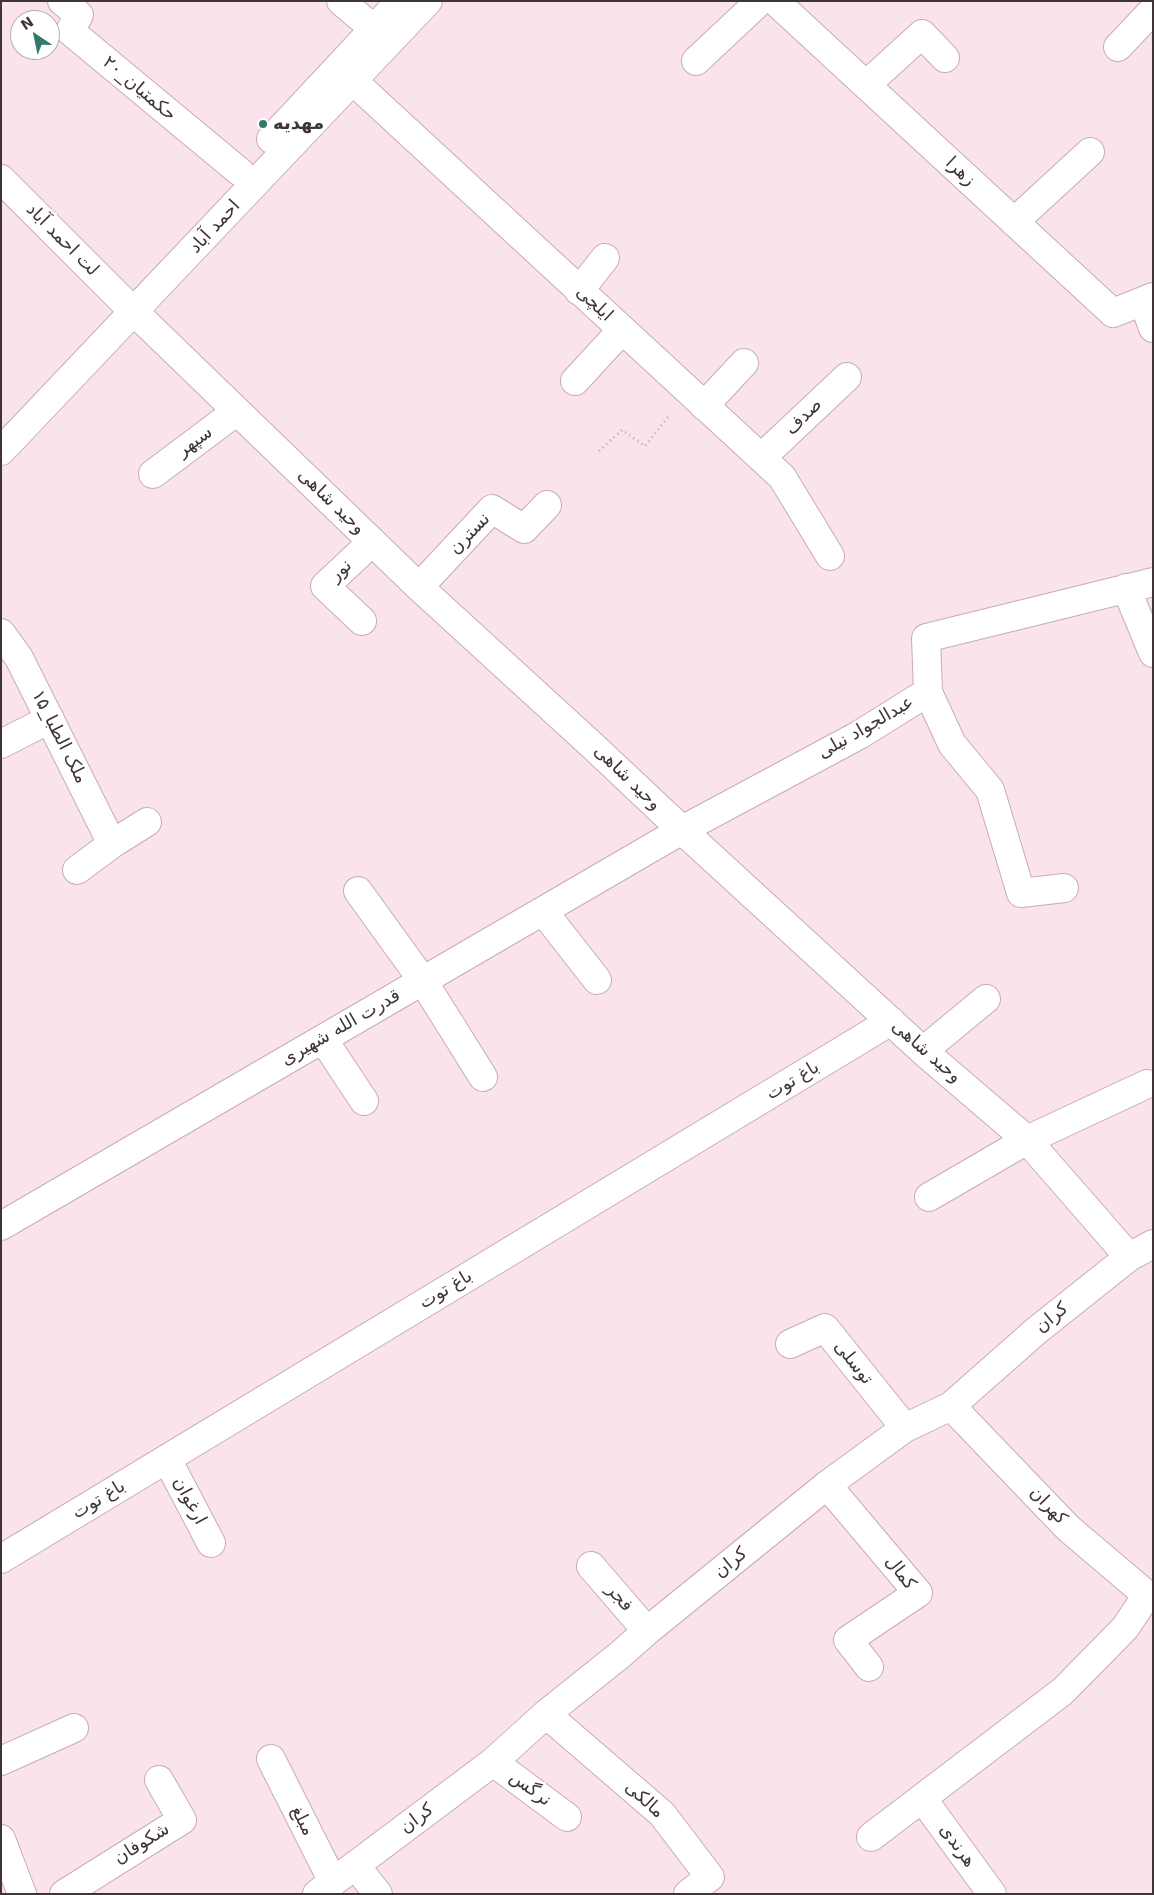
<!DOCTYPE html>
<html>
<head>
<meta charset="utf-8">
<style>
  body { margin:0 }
  #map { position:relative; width:1154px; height:1895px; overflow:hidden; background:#fbe3ee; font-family:"DejaVu Sans",sans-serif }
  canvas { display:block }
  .frame { position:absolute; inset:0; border:2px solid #3f3439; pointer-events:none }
  .north { position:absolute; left:10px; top:10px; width:50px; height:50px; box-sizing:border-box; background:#fff; border:1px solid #b2aeb0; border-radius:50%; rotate:326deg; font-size:14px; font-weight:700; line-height:20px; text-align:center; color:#3f3439 }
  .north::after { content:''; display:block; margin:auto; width:18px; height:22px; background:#33786f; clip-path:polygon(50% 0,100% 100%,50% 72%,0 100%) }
</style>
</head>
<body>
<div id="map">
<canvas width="1154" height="1895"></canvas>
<div class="frame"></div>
<div class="north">N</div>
</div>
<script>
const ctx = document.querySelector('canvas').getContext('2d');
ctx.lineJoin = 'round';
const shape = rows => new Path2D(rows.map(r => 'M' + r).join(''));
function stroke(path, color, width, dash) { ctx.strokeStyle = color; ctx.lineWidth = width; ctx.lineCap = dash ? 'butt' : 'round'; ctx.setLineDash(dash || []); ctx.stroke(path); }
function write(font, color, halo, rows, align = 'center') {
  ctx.font = font + ' "DejaVu Sans","Noto Naskh Arabic",sans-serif'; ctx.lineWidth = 5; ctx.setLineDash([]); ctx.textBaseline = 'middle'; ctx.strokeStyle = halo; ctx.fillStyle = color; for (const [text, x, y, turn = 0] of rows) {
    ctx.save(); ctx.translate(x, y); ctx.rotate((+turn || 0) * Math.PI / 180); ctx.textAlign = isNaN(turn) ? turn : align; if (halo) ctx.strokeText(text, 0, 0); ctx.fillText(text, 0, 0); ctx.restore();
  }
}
const street = shape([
  [62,1,79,15,70,31,240,172],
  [341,1,374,29],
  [775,1,1113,313,1153,297],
  [1118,47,1153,10],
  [696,61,760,1],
  [339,68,782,477,830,556],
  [866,85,922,34,945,58],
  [1014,222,1090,152],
  [579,291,605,258],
  [123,301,419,587,595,748,682,830,923,1051,1027,1140,1129,1257],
  [1143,301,1153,328],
  [575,381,622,330],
  [704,406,744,363],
  [761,458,847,377],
  [153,474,237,411],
  [419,587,492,509,524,529,547,505],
  [1126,588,1153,653],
  [362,621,325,586,372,542],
  [1,633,19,658,112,844],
  [928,692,952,744,990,790,1021,893,1064,888],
  [1,744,50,719],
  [77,870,112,844,147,822],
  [358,891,423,981,483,1077],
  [543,911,597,980],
  [323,1039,364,1101],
  [923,1051,986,999],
  [929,1197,1027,1140,1147,1084],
  [1,1226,682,830,859,735,928,692,926,638,1153,582],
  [790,1344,825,1328,905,1428],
  [951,1406,1068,1528,1147,1595,1153,1596],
  [167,1459,211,1543],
  [827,1485,918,1593,848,1640,869,1667],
  [1,1559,891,1021],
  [591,1566,647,1631],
  [546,1714,662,1814,710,1877,688,1894],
  [271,1759,333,1882],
  [1,1761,74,1728],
  [493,1762,567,1817],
  [922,1798,992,1894],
  [871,1837,1063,1691,1125,1628,1147,1595],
  [1,1839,22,1894],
  [355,1865,378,1894],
  [64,1894,182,1820,159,1780],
  [317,1894,493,1762,546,1714,621,1654,647,1631,827,1485,905,1428,951,1406,1036,1331,1129,1257,1153,1244]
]);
const secondary = shape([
  [271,139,400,1],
  [1,179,123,301],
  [1,451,428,1]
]);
stroke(street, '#c7abb8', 30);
stroke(secondary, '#c7abb8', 30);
stroke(shape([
  [599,451,622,430,645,446,669,416]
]), '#bda9b2', 3, [1, 4]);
stroke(street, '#fff', 28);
stroke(secondary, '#fff', 28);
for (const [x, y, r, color] of [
  [263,124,5,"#33786f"]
]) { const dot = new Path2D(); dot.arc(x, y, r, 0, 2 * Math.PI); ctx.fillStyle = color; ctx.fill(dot); stroke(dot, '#fff', 2); }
write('18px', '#3f3439', '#fff', [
  ["۲۰_حکمتیان",139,89,40],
  ["زهرا",960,172,43],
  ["احمد آباد",215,227,-47],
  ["لت احمد آباد",62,240,45],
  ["ایلچی",594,304,43],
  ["صدف",804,417,-44],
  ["سپهر",195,442,-36],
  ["وحید شاهی",331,502,44],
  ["نسترن",470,534,-46],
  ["نور",341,571,-43],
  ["عبدالجواد نیلی",866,728,-30],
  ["۱۵_ملک الطبا",59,737,63],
  ["وحید شاهی",627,778,44],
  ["قدرت الله شهیری",341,1028,-30],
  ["وحید شاهی",926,1052,41],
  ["باغ توت",793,1081,-31],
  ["باغ توت",446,1290,-31],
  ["کران",1052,1318,-39],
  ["توسلی",853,1363,51],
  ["باغ توت",99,1500,-31],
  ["ارغوان",189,1501,62],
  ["کهران",1048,1506,46],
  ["کران",731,1563,-39],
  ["کمال",900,1573,52],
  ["فجر",619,1598,49],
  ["نرگس",530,1789,36],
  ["مالکی",644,1800,42],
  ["کران",417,1819,-37],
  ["مبلغ",302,1821,63],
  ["شکوفان",142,1844,-32],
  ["هرندی",957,1846,54]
]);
write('bold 18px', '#3f3439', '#fff', [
  ["مهدیه",273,124]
], 'left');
</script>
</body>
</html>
